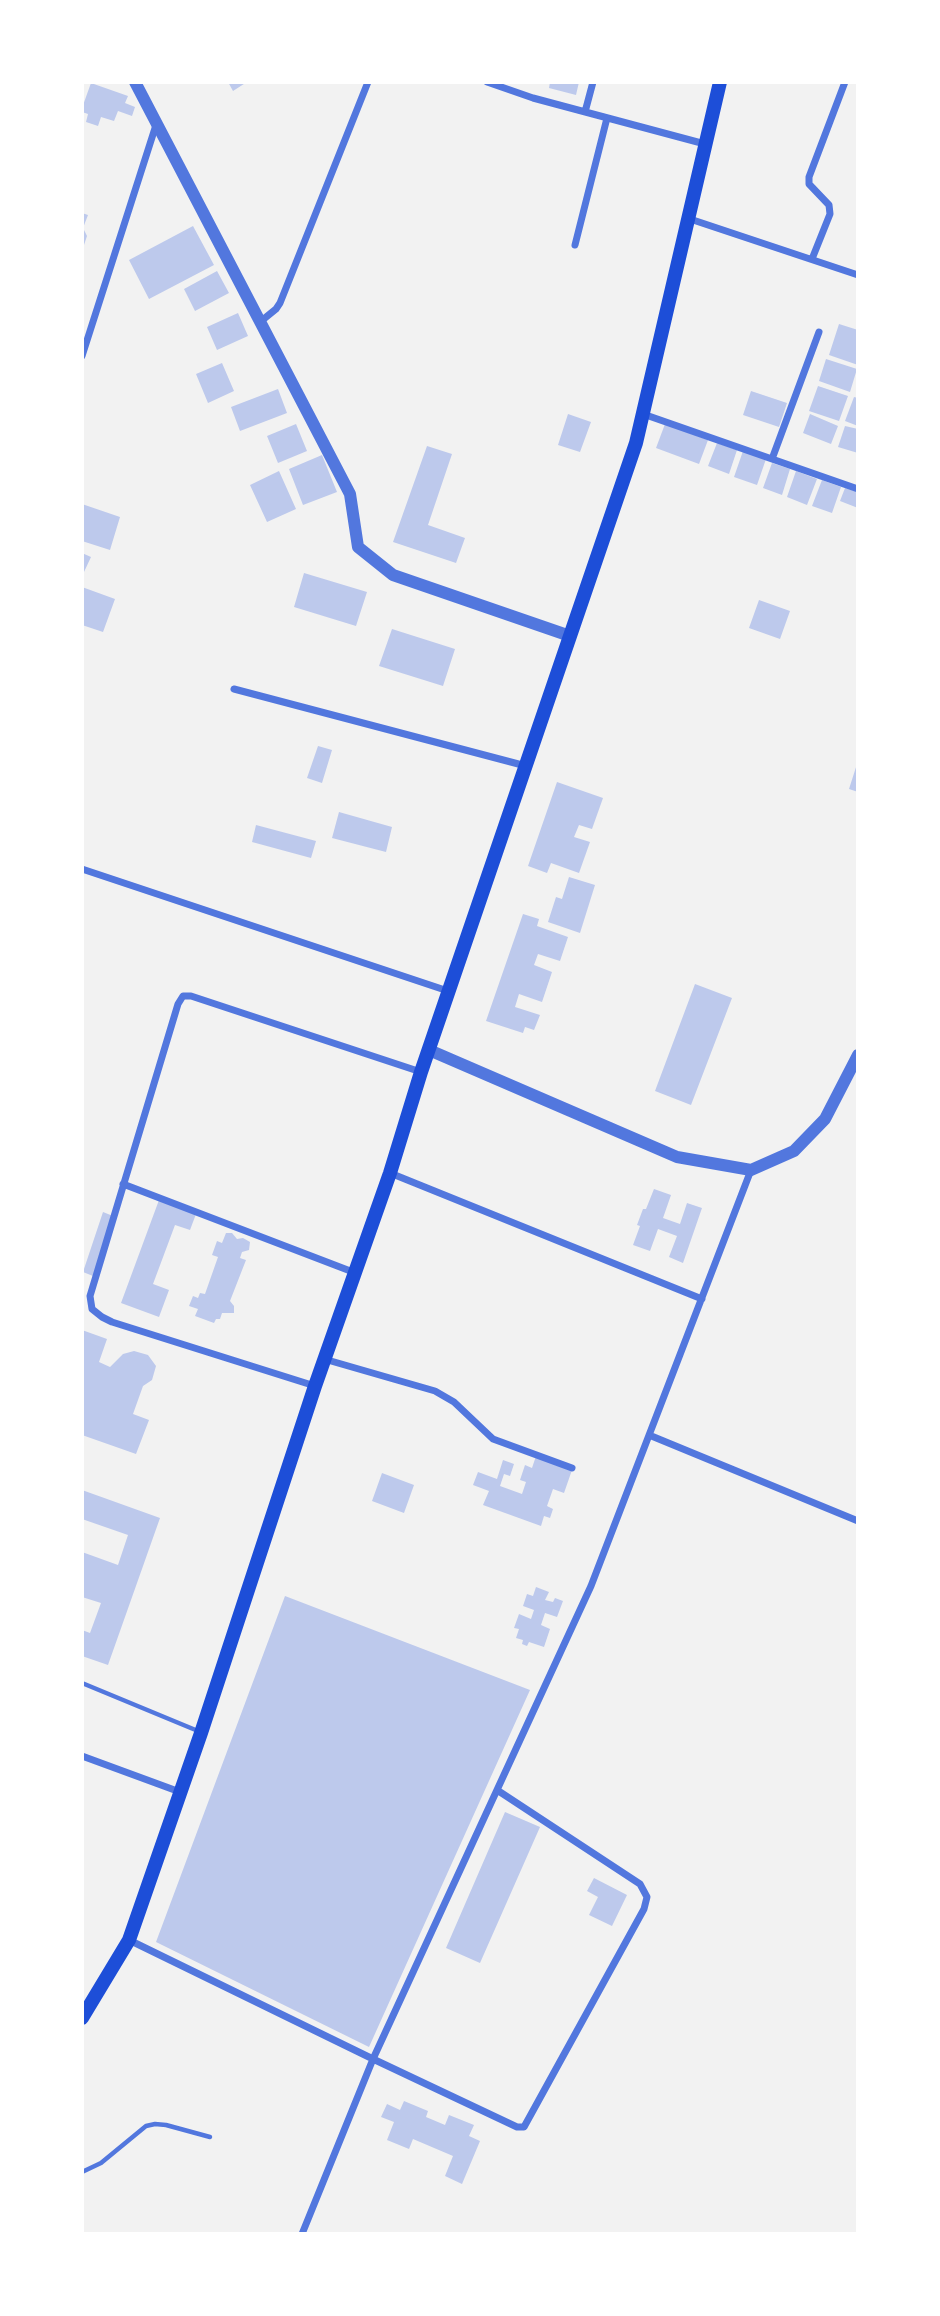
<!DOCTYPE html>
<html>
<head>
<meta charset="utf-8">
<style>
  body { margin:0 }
  #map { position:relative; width:940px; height:2316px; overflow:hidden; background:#f2f2f2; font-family:Raleway,sans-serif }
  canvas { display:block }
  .frame { position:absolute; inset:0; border:84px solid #fff; pointer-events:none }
</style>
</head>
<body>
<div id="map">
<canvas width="940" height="2316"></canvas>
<div class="frame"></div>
</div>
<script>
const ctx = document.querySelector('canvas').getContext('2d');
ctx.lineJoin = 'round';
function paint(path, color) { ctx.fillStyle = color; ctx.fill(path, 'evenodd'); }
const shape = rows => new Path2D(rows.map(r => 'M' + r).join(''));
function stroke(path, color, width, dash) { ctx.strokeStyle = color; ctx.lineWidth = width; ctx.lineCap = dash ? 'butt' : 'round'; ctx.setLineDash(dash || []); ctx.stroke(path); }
paint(shape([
  [228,82,247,82,233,91],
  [550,82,579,82,576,95,549,88],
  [91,83,128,96,125,103,135,107,132,116,118,111,114,121,101,117,98,126,86,122,88,114,82,112,82,108],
  [82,213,88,215,83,228,87,236,83,248],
  [193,226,214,265,149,299,129,260],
  [217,271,229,293,195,311,184,289],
  [238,313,248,336,217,350,207,327],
  [839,324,858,330,858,365,829,355],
  [826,359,857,369,850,392,819,381],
  [222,363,234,391,208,403,196,374],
  [818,386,848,396,839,421,809,411],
  [278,389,287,413,240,431,231,407],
  [751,391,787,403,779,427,743,415],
  [854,397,858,398,858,426,845,421],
  [568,414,591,422,580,452,558,445],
  [810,414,838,426,831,444,803,433],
  [296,424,307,451,278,463,267,436],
  [665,424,708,440,699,464,656,448],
  [845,426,858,429,858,453,838,447],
  [717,443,737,450,729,474,708,466],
  [427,446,452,454,428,525,465,538,456,563,393,542],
  [743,451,766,459,757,485,734,477],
  [322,455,337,492,303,505,289,469],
  [772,463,790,469,782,495,763,488],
  [279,471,296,509,267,522,250,485],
  [796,471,817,479,807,505,787,497],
  [822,480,841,487,832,513,812,506],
  [845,488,858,492,858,508,840,501],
  [82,504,120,517,110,550,82,541],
  [82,553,91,557,84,572,82,571],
  [304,573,367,592,356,626,294,607],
  [82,587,115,599,103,632,82,625],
  [759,600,790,611,780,639,749,628],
  [392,629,455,649,443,686,379,666],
  [318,746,332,750,322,783,307,778],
  [857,764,858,764,858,792,849,789],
  [557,782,603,798,592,829,579,825,574,837,590,842,579,873,551,863,547,873,528,866],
  [339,812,392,827,386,852,332,838],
  [256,825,316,841,311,858,252,842],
  [569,877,595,885,580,933,548,922,556,897,562,899],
  [523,914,539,919,537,926,568,937,560,961,538,954,534,965,552,972,542,1002,519,994,515,1007,540,1015,534,1030,525,1027,523,1033,486,1021],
  [695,984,732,998,691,1105,655,1091],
  [654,1189,671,1195,663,1218,680,1224,687,1203,702,1208,683,1263,669,1257,677,1236,658,1229,650,1251,633,1245,640,1226,637,1225,643,1209,646,1209],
  [159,1200,196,1214,190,1230,175,1225,153,1284,169,1290,159,1317,121,1303],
  [103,1212,113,1216,93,1276,83,1272],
  [226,1233,232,1233,237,1239,243,1238,250,1242,249,1250,242,1252,240,1258,246,1260,230,1301,234,1306,234,1313,222,1313,220,1319,216,1319,214,1323,195,1316,198,1309,189,1306,193,1296,198,1298,200,1293,205,1294,218,1257,212,1255,217,1241,222,1243],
  [82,1330,107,1339,99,1362,110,1367,123,1354,134,1351,148,1355,156,1366,152,1380,143,1386,133,1414,149,1420,136,1454,82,1435],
  [536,1456,572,1470,564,1493,553,1489,547,1506,553,1509,550,1518,544,1516,541,1526,483,1505,489,1491,473,1485,478,1472,497,1479,503,1460,514,1464,510,1476,504,1474,500,1486,522,1494,526,1482,520,1480,525,1465,532,1468],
  [382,1473,414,1485,404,1513,372,1501],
  [82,1490,160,1518,108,1665,82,1656,82,1630,90,1633,101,1603,82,1597,82,1552,118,1565,128,1535,82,1519],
  [536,1587,549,1592,545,1600,553,1602,555,1598,563,1601,557,1617,545,1613,541,1625,550,1629,544,1647,529,1642,527,1646,522,1644,523,1640,516,1638,519,1629,514,1628,519,1614,531,1619,534,1610,523,1606,527,1594,533,1596],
  [285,1596,530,1690,369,2047,156,1942],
  [505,1812,540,1827,480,1963,446,1948],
  [594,1878,627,1895,612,1926,589,1915,598,1897,587,1891],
  [404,2101,428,2111,426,2117,445,2125,449,2115,474,2125,469,2136,480,2141,462,2184,445,2176,453,2156,413,2139,409,2149,387,2140,394,2122,381,2117,387,2104,400,2110]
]), '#bdc9ec');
stroke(shape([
  [82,1683,198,1731],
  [82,2172,101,2163,146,2126,155,2124,166,2125,210,2137]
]), '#5277de', 4.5);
stroke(shape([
  [487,82,533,98,705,144],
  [585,112,593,82],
  [690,219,858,275],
  [575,245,607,118],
  [812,259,830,214,829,205,809,184,809,177,845,82],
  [260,322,276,309,280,303,368,82],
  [82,356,156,125],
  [643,414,858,489],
  [772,459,819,332],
  [234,689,526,766],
  [82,869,448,991],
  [390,1173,702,1299],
  [123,1184,353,1272],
  [324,1359,435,1391,454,1402,493,1439,572,1468],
  [315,1386,112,1322,102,1317,92,1309,90,1296,178,1004,183,996,191,996,421,1072],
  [649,1435,858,1521],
  [82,1756,180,1792],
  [129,1940,373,2059,517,2127,524,2127,644,1909,647,1897,640,1884,497,1790],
  [302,2234,373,2059,591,1586,751,1170]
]), '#5277de', 7);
stroke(shape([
  [135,82,350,494,358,547,393,575,570,636],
  [429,1050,677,1157,751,1170,794,1151,825,1119,858,1055]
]), '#5277de', 12);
stroke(shape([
  [82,2018,129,1940,201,1733,315,1386,390,1173,421,1072,636,443,720,82]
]), '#1d4ed8', 14);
</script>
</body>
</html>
